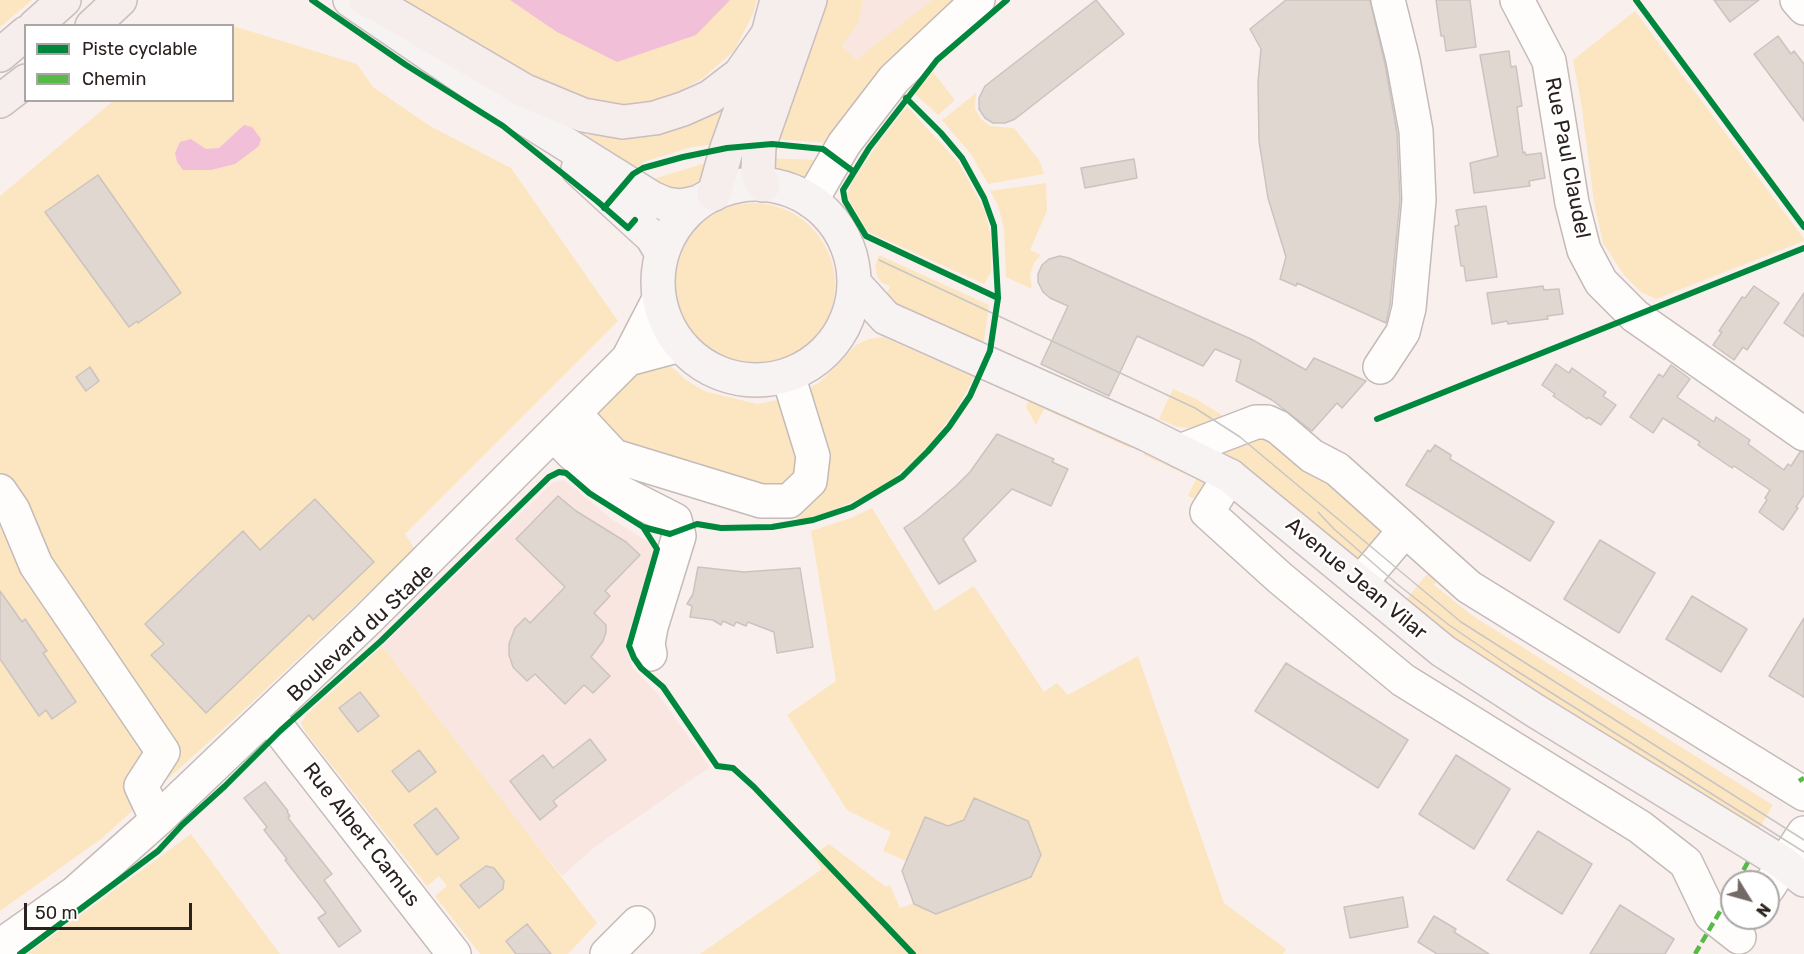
<!DOCTYPE html>
<html>
<head>
<meta charset="utf-8">
<style>
  body { margin:0 }
  #map { position:relative; width:1804px; height:954px; overflow:hidden; background:#f9f0ed; font-family:Rubik,sans-serif }
  canvas { display:block }
  .legend { position:absolute; left:24px; top:24px; width:210px; height:78px; box-sizing:border-box; background:#fff; border:2px solid #aaa6a5; margin:0; padding:8px 10px; list-style:none; font-size:18px; color:#2b211e }
  .legend li { display:flex; align-items:center; gap:12px; height:30px }
  .legend b { width:30px; border:2px solid #aaa6a5 }
  .north { position:absolute; left:1720px; top:870px; width:60px; height:60px; box-sizing:border-box; background:#fff; border:2px solid #aaa6a5; border-radius:50%; rotate:127deg; font-size:16px; font-weight:700; line-height:24px; text-align:center; color:#2b211e }
  .north::after { content:''; display:block; margin:auto; width:21px; height:27px; background:#736966; clip-path:polygon(50% 0,100% 100%,50% 72%,0 100%) }
  .scale { position:absolute; left:24px; top:903px; width:168px; height:27px; box-sizing:border-box; border:3px solid #2b211e; border-top:0; padding-left:8px; font-size:18px; line-height:21px; white-space:nowrap; color:#2b211e; -webkit-text-stroke:4px #fff; paint-order:stroke }
</style>
</head>
<body>
<div id="map">
<canvas width="1804" height="954"></canvas>
<ul class="legend">
<li><b style="height:8px;background:#00873e"></b>Piste cyclable</li>
<li><b style="height:8px;background:#58b947"></b>Chemin</li>
</ul>
<div class="north">N</div>
<div class="scale">50 m</div>
</div>
<script>
const ctx = document.querySelector('canvas').getContext('2d');
ctx.lineJoin = 'round';
function paint(path, color) { ctx.fillStyle = color; ctx.fill(path, 'evenodd'); }
const shape = rows => new Path2D(rows.map(r => 'M' + r).join(''));
function stroke(path, color, width, dash) { ctx.strokeStyle = color; ctx.lineWidth = width; ctx.lineCap = dash ? 'butt' : 'round'; ctx.setLineDash(dash || []); ctx.stroke(path); }
function write(font, color, halo, rows, align = 'center') {
  ctx.font = font + ' Rubik,sans-serif'; ctx.lineWidth = 5; ctx.setLineDash([]); ctx.textBaseline = 'middle'; ctx.strokeStyle = halo; ctx.fillStyle = color; for (const [text, x, y, turn = 0] of rows) {
    ctx.save(); ctx.translate(x, y); ctx.rotate((+turn || 0) * Math.PI / 180); ctx.textAlign = isNaN(turn) ? turn : align; if (halo) ctx.strokeText(text, 0, 0); ctx.fillText(text, 0, 0); ctx.restore();
  }
}
paint(shape([
  [863,0,960,0,855,60,842,46,859,22],
  [564,480,613,520,657,547,625,644,632,667,658,694,710,767,595,847,562,876,514,818,382,646,553,482]
]), '#fae6e0');
paint(shape([
  [0,0,32,0,0,27],
  [397,0,757,0,753,14,734,51,703,78,680,91,655,100,629,106,593,105,564,95],
  [826,0,863,0,859,22,842,46,856,60,932,0,960,0,829,143,773,139,795,82,820,28],
  [1635,11,1804,239,1804,241,1656,299,1641,292,1624,275,1603,243,1594,202,1581,102,1573,60],
  [233,26,357,64,373,87,430,126,511,168,618,321,405,534,415,549,232,721,101,839,0,911,0,196,113,101,232,100],
  [933,72,955,100,938,115,914,93],
  [729,93,723,143,692,147,646,161,630,172,576,135,623,134],
  [976,93,975,109,981,119,990,126,1014,128,1039,160,1044,174,988,184,971,154,942,120],
  [907,106,959,163,985,211,991,237,991,272,984,284,868,232,847,197,851,183,881,139],
  [768,158,818,160,809,175,803,180,795,183,773,176],
  [716,160,708,182,680,197,643,182],
  [1046,183,1047,211,1030,250,1041,255,1034,263,1030,275,1032,289,1006,277,1004,229,998,205,990,191],
  '671 285a82 82 0 1 1 164 0a82 82 0 1 1-164 0Z',
  [879,255,989,305,983,348,883,302,890,286,882,283,877,276,875,266],
  [883,337,974,377,959,405,936,437,916,460,890,481,861,498,826,513,798,521,795,511,802,392,820,382,856,345,869,339],
  [666,362,686,380,704,391,757,404,783,399,801,449,795,479,778,489,640,452,625,442,596,410,650,363],
  [1173,389,1196,399,1228,419,1195,429,1178,427,1159,419],
  [1029,400,1132,443,1130,448,1044,409,1036,425,1026,407],
  [1260,434,1280,443,1379,525,1382,532,1362,560,1352,563,1219,451],
  [1146,450,1203,481,1205,490,1196,499,1188,496,1196,479,1144,455],
  [872,508,935,611,974,586,1044,692,1057,683,1068,695,1138,656,1224,903,1286,949,1283,954,700,954,822,869,813,855,829,844,886,887,890,885,900,908,914,903,964,820,948,826,925,817,906,861,883,851,891,832,847,810,787,715,836,681,811,531,851,518],
  [1436,563,1444,572,1434,585,1473,616,1773,805,1756,834,1402,605],
  [382,646,597,923,568,954,480,954,435,896,447,886,439,876,427,886,306,733,301,723,306,715],
  [191,834,280,954,27,954]
]), '#fbe6c1');
paint(shape([
  [510,0,730,0,696,35,617,62,557,32],
  [244,125,252,127,261,139,259,146,235,164,211,170,183,170,177,162,175,153,180,142,191,139,206,149,219,148]
]), '#f1bfd7');
const building = shape([
  [1096,0,1124,34,1015,119,1005,123,993,123,985,118,979,109,979,98,985,86,1096,0],
  [1286,0,1370,0,1385,64,1397,133,1400,200,1390,305,1386,323,1297,283,1296,286,1280,279,1286,257,1268,198,1259,141,1258,82,1261,49,1250,29,1286,0],
  [1436,0,1470,0,1476,47,1446,51,1444,36,1441,36,1436,0],
  [1714,0,1759,0,1730,22,1714,0],
  [1778,36,1791,54,1794,51,1804,64,1804,121,1754,54,1778,36],
  [1509,51,1511,67,1516,66,1522,106,1517,107,1523,153,1525,152,1526,155,1541,153,1545,178,1529,181,1530,186,1474,193,1470,163,1498,156,1480,55,1509,51],
  [1134,159,1137,178,1085,188,1081,168,1134,159],
  [98,175,181,293,138,323,137,321,129,327,45,212,98,175],
  [1486,206,1497,277,1466,281,1464,266,1461,266,1455,226,1459,225,1456,210,1486,206],
  [1060,256,1069,258,1251,339,1306,370,1314,358,1366,381,1342,408,1337,403,1312,431,1272,400,1236,381,1241,360,1215,349,1203,366,1137,336,1109,396,1041,364,1068,306,1050,298,1043,292,1038,282,1038,274,1042,265,1049,259,1060,256],
  [1543,286,1544,290,1559,289,1563,314,1547,316,1548,319,1508,324,1507,321,1492,324,1487,293,1543,286],
  [1754,286,1779,303,1747,350,1743,347,1734,360,1713,345,1722,332,1719,331,1742,297,1745,298,1754,286],
  [1804,293,1804,337,1784,323,1804,293],
  [1556,364,1569,373,1572,368,1606,392,1603,396,1616,405,1601,425,1588,417,1587,419,1553,396,1555,394,1542,385,1556,364],
  [1671,365,1690,379,1677,397,1714,422,1716,417,1750,440,1748,444,1784,470,1788,464,1791,466,1800,452,1804,452,1804,495,1796,507,1798,508,1783,530,1759,512,1767,500,1765,498,1770,490,1734,466,1732,468,1698,445,1700,442,1663,418,1653,433,1630,417,1659,374,1663,377,1671,365],
  [90,367,99,381,86,391,76,377,90,367],
  [997,434,1054,459,1052,462,1068,469,1051,506,1012,489,963,539,976,561,939,584,904,528,921,516,956,486,970,472,997,434],
  [1435,445,1451,455,1450,459,1554,522,1530,561,1406,485,1428,450,1430,452,1435,445],
  [558,496,576,511,626,542,640,555,605,591,610,596,594,613,606,625,606,632,603,641,591,657,610,676,593,693,584,685,565,704,535,674,527,681,513,667,509,655,509,644,515,628,525,618,530,623,565,587,516,539,558,496],
  [315,499,374,562,313,620,309,615,206,713,151,655,164,644,145,624,243,531,260,550,315,499],
  [1600,540,1655,573,1619,633,1564,599,1600,540],
  [698,567,744,572,800,568,813,647,777,653,774,632,748,622,746,626,736,622,734,626,723,621,721,625,713,620,690,617,692,606,687,604,693,594,698,567],
  [0,591,22,622,25,619,47,651,43,653,76,702,52,719,46,710,39,716,0,659,0,591],
  [1692,596,1747,629,1721,672,1666,639,1692,596],
  [1804,618,1804,697,1769,676,1804,618],
  [1286,663,1408,740,1378,788,1255,711,1286,663],
  [360,692,379,716,358,732,339,708,360,692],
  [590,739,606,760,553,801,557,806,540,820,510,781,543,755,553,768,590,739],
  [419,750,436,772,409,792,392,771,419,750],
  [1456,755,1510,789,1474,849,1419,814,1456,755],
  [265,782,288,811,287,812,290,816,288,818,332,874,324,880,361,931,339,947,318,918,326,913,285,860,287,859,264,830,267,827,244,798,265,782],
  [974,798,1028,821,1041,855,1031,877,936,914,914,904,902,871,925,817,948,826,964,820,974,798],
  [436,808,459,838,437,855,414,825,436,808],
  [1538,831,1592,864,1562,914,1507,880,1538,831],
  [486,866,494,868,504,881,503,889,479,908,460,885,486,866],
  [1403,897,1408,927,1350,938,1344,907,1403,897],
  [1620,905,1674,939,1665,954,1590,954,1620,905],
  [1434,916,1456,929,1454,932,1489,954,1437,954,1418,942,1434,916],
  [527,924,551,954,516,954,506,941,527,924]
]);
paint(building, '#e1d7d1');
stroke(building, '#cbc3bf', 1.5);
const minor = shape([
  [1517,0,1549,61,1572,203,1584,250,1601,282,1635,316,1804,434],
  [1797,0,1804,8],
  [811,201,844,144,894,79,978,0],
  [628,359,680,345],
  [1380,367,1403,332,1409,308,1419,200,1416,131,1403,60,1388,0],
  [574,413,614,456,761,501,789,501,810,481,813,456,788,375],
  [553,434,574,455,618,491,675,520,679,536,651,627,648,644,650,654],
  [1180,451,1256,422,1267,422,1278,427,1312,456,1337,469,1469,587,1804,794],
  [1230,476,1207,512,1280,578,1403,680,1640,827,1681,859,1686,863,1711,915,1739,937],
  [0,491,13,510,36,565,163,752,141,786,157,820],
  [1360,583,1405,530],
  [268,715,454,954],
  [1768,888,1804,833],
  [0,946,75,893,157,820,367,620,628,359,659,299],
  [607,954,638,923]
]);
const major = shape([
  [350,0,510,109,652,198,666,204,681,206,699,202],
  [578,169,652,237,662,254],
  '658 282a98 98 0 1 1 196 0a98 98 0 1 1-196 0Z',
  [854,283,886,318,1146,434,1230,476,1443,651,1534,710,1783,863,1804,880]
]);
const highway = shape([
  [366,0,382,7,525,91,583,115,623,122,655,118,683,109,710,97,740,74,768,34],
  [35,26,64,0],
  [92,26,120,0],
  [0,55,26,33],
  [0,101,26,81],
  [763,185,758,171,759,146,810,0],
  [714,194,727,148,768,34,777,0]
]);
stroke(minor, '#c4bbb8', 36);
stroke(major, '#cabdbd', 36);
stroke(highway, '#cabdbd', 36);
stroke(minor, '#fefdfc', 33);
stroke(major, '#f8f3f3', 33);
stroke(highway, '#f6eded', 33);
stroke(shape([
  [879,260,1195,408,1240,437,1461,622,1804,840],
  [1318,512,1334,529,1397,584,1449,625,1512,668,1804,852]
]), '#c8c5c4', 1.5);
stroke(shape([
  [1799,781,1804,778],
  [1737,882,1749,860],
  [1695,954,1732,891]
]), '#58b947', 4.5, [9, 4.5]);
stroke(shape([
  [312,0,406,65,503,126,597,201,628,228,635,220],
  [1636,0,1804,227],
  [604,208,633,174,643,168,683,157,727,148,772,144,823,149,854,172],
  [998,298,866,236,845,201,843,190,869,148,937,60,1007,0],
  [1377,419,1804,248],
  [643,527,657,549,629,646,634,658,641,668,663,687,717,766,733,768,754,787,913,954],
  [20,954,158,851,182,825,225,786,280,731,381,641,549,477,559,472,566,473,589,493,643,527,670,534,697,524,721,528,772,527,813,520,852,507,902,477,928,451,949,427,970,396,990,351,998,298,994,226,984,198,962,158,941,133,906,98]
]), '#00873e', 6);
write('21px', '#2b211e', '#fff', [
  ["Rue Paul Claudel",1567,158,79],
  ["Avenue Jean Vilar",1356,579,40],
  ["Boulevard du Stade",361,633,-43],
  ["Rue Albert Camus",361,835,52]
]);
</script>
</body>
</html>
